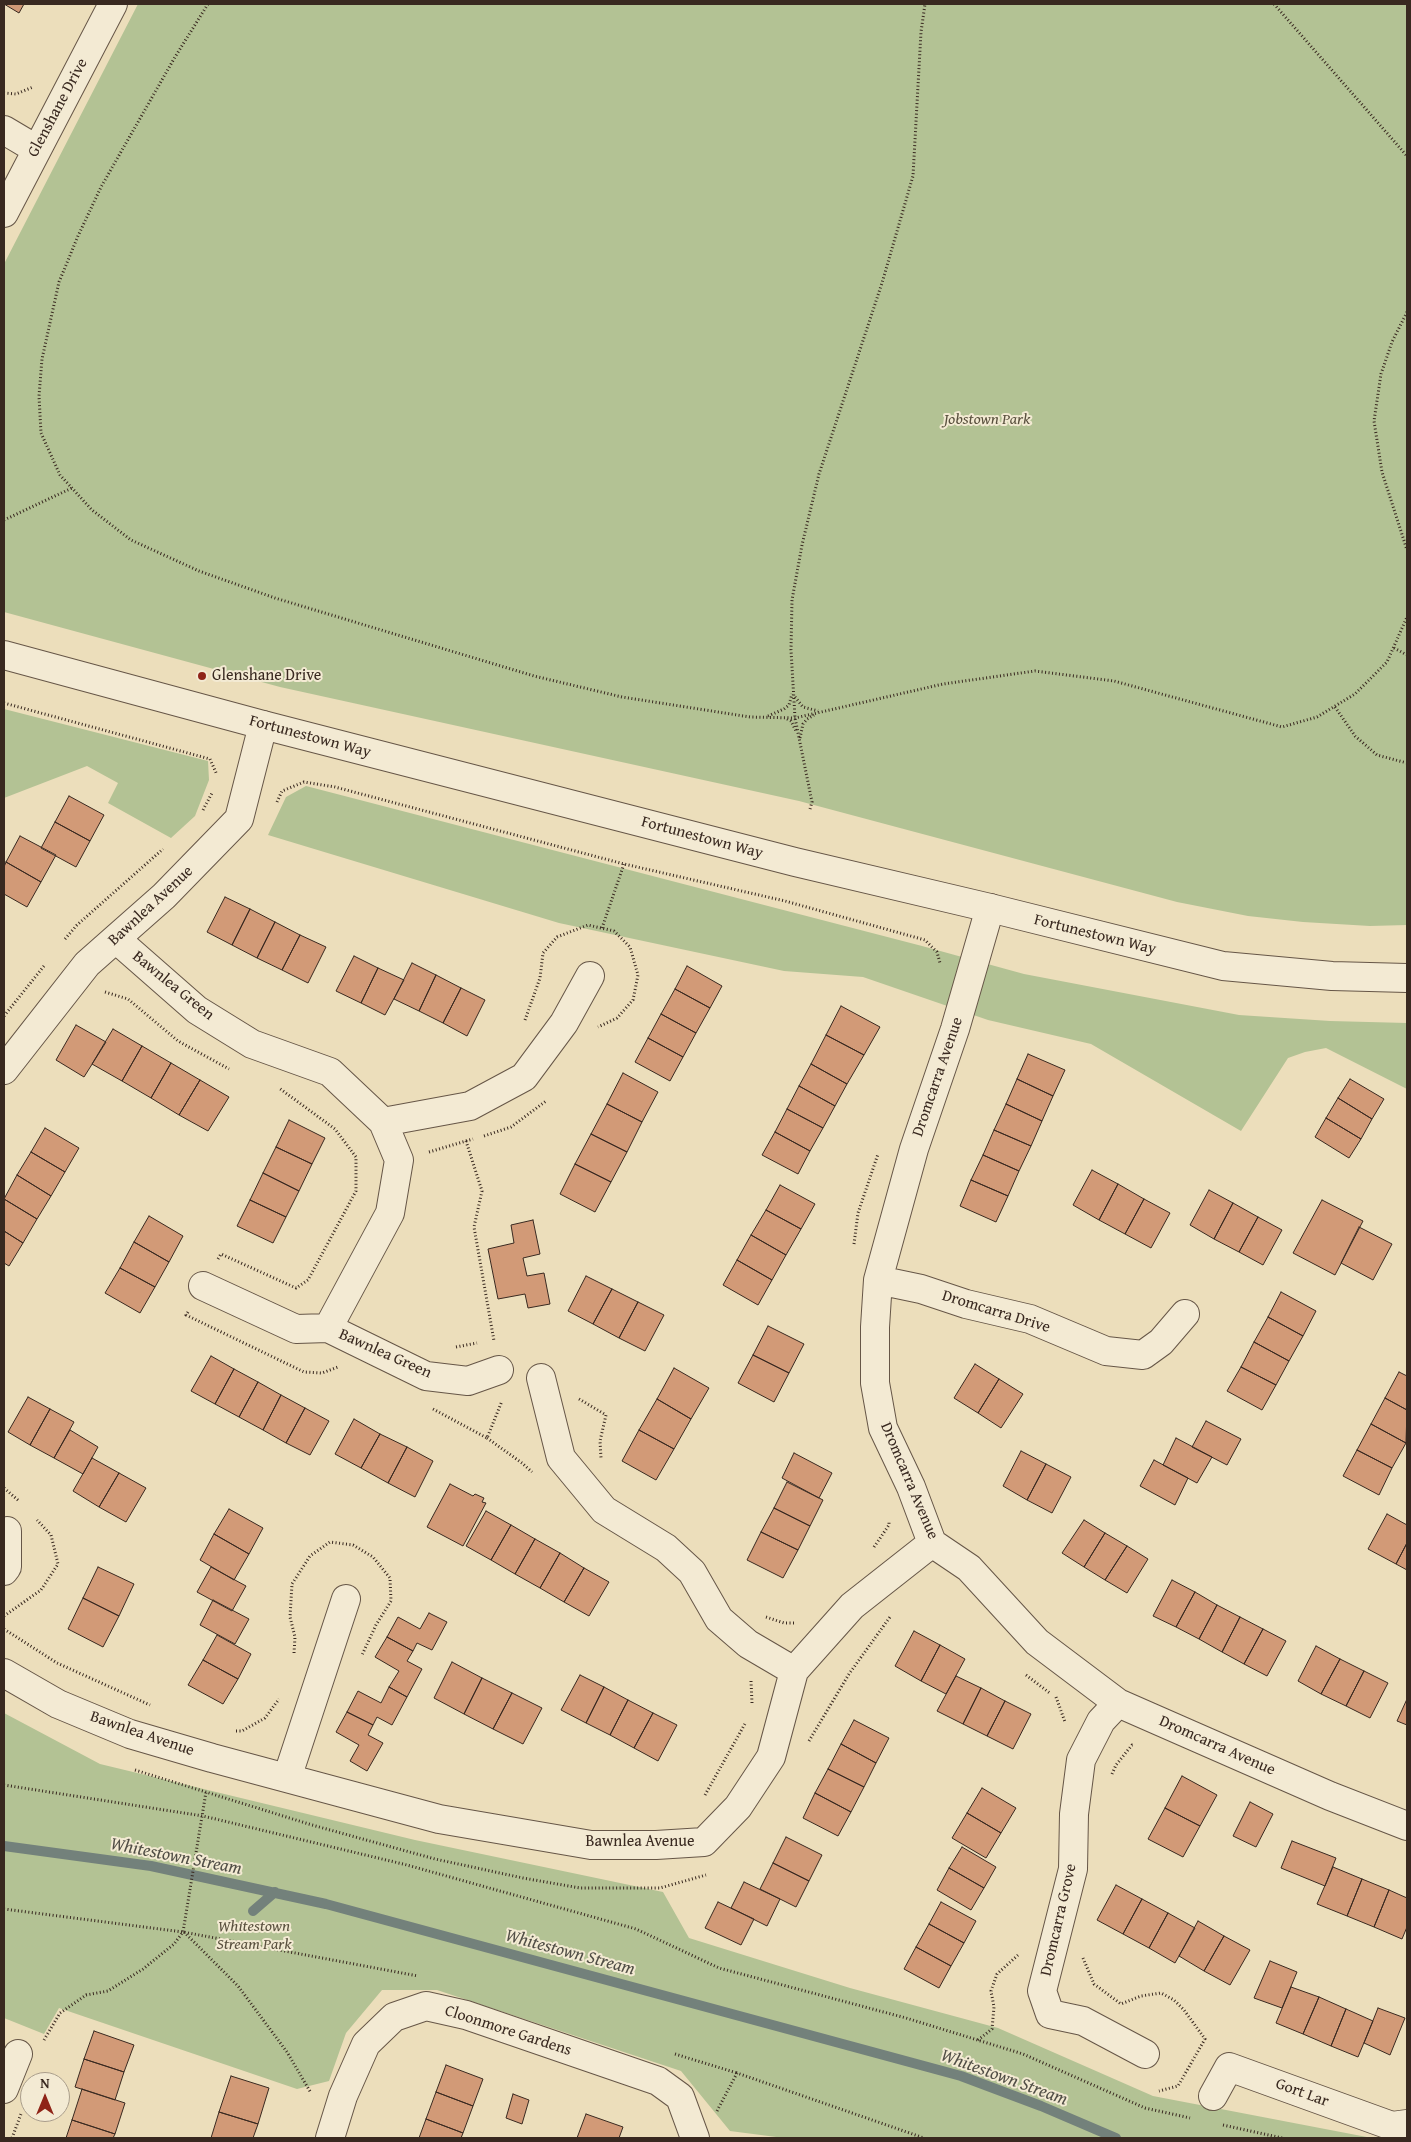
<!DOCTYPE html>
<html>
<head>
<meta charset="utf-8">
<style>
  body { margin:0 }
  #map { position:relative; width:1411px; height:2142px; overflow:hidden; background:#ecdebb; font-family:"Gentium Book Plus",serif }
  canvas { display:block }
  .frame { position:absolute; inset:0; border:5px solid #392920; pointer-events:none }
  .north { position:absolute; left:20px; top:2072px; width:50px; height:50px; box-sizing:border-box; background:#f3ead3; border:1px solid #a99d8b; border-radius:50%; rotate:0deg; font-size:14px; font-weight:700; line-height:20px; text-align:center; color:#392920 }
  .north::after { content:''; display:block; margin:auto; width:18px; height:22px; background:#8f2418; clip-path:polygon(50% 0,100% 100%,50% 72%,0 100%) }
</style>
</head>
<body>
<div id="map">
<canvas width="1411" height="2142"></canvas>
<div class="frame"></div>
<div class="north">N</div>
</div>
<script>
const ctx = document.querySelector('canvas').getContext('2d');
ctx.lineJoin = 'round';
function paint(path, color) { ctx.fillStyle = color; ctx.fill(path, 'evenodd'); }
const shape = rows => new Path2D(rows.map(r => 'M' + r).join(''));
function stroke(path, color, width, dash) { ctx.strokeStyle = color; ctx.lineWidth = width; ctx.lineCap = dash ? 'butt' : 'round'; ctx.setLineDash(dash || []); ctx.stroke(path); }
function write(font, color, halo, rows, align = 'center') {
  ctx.font = font + ' "Gentium Book Plus",serif'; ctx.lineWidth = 4; ctx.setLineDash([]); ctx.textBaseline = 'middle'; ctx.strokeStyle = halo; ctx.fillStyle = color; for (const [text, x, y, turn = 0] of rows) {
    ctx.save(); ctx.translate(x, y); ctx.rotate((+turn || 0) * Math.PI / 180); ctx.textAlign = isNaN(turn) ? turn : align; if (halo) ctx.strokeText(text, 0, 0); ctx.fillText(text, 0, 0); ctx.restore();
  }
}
paint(shape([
  [138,4,1407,4,1407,925,1370,926,1303,922,1248,916,1177,902,799,801,280,687,4,612,4,264],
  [4,709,208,761,209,780,195,816,171,838,108,803,118,783,87,766,4,798],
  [306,786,922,946,1024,974,1239,1015,1330,1021,1407,1023,1407,1089,1326,1048,1305,1052,1288,1058,1241,1131,1091,1044,988,1020,863,977,784,971,559,923,268,835,286,797],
  [4,1713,100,1764,415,1840,663,1892,689,1938,850,1988,998,2028,1153,2096,1372,2138,784,2138,730,2131,681,2071,437,1990,382,1990,346,2033,329,2081,297,2089,59,2008,44,2034,4,2018]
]), '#b3c294');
stroke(shape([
  [4,1846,151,1866,326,1904,961,2076,1041,2106,1116,2138],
  [253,1911,275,1892]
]), '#73817b', 10);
const building = shape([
  [4,4,24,4,19,13,4,4],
  [69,796,104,815,90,841,55,822,69,796],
  [55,822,90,841,76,867,41,848,55,822],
  [20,836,56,855,41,882,6,862,20,836],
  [6,862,41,882,27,907,4,894,4,867,6,862],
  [225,897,250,909,232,945,207,932,225,897],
  [250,909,275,922,257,958,232,945,250,909],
  [275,922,300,935,282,970,257,958,275,922],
  [300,935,326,947,308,983,282,970,300,935],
  [354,956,378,968,361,1003,336,991,354,956],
  [412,963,436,975,419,1011,394,999,412,963],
  [687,966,722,986,710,1008,675,989,687,966],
  [378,968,404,980,385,1015,361,1003,378,968],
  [436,975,461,988,443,1023,419,1011,436,975],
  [461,988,485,1000,467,1036,443,1023,461,988],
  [675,989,710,1008,696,1033,661,1014,675,989],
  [841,1006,880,1027,864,1055,826,1035,841,1006],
  [661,1014,696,1033,683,1057,648,1038,661,1014],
  [76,1025,106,1042,84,1077,56,1060,76,1025],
  [113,1029,142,1046,122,1081,92,1064,113,1029],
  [826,1035,864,1055,847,1084,811,1064,826,1035],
  [648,1038,683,1057,670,1081,635,1062,648,1038],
  [142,1046,171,1063,151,1098,122,1081,142,1046],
  [1028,1054,1065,1070,1053,1096,1017,1079,1028,1054],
  [171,1063,200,1080,179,1115,151,1098,171,1063],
  [811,1064,847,1084,835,1106,799,1086,811,1064],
  [623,1073,658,1092,642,1122,607,1104,623,1073],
  [1017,1079,1053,1096,1042,1121,1006,1104,1017,1079],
  [1350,1079,1384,1099,1372,1119,1338,1098,1350,1079],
  [200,1080,229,1097,208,1131,179,1115,200,1080],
  [799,1086,835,1106,823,1128,787,1109,799,1086],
  [1338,1098,1372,1119,1361,1139,1326,1118,1338,1098],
  [607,1104,642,1122,627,1152,591,1134,607,1104],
  [1006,1104,1042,1121,1031,1146,994,1130,1006,1104],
  [787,1109,823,1128,810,1151,775,1132,787,1109],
  [1326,1118,1361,1139,1349,1158,1315,1137,1326,1118],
  [289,1120,325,1138,312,1164,276,1147,289,1120],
  [45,1128,79,1148,65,1172,31,1152,45,1128],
  [994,1130,1031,1146,1019,1171,983,1155,994,1130],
  [775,1132,810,1151,798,1174,762,1155,775,1132],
  [591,1134,627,1152,611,1182,575,1164,591,1134],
  [276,1147,312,1164,299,1191,263,1173,276,1147],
  [31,1152,65,1172,51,1196,17,1175,31,1152],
  [983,1155,1019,1171,1008,1196,971,1180,983,1155],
  [575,1164,611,1182,595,1212,560,1194,575,1164],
  [1092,1170,1118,1184,1099,1220,1073,1205,1092,1170],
  [263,1173,299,1191,286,1217,250,1200,263,1173],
  [17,1175,51,1196,37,1219,4,1199,17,1175],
  [971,1180,1008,1196,996,1222,960,1206,971,1180],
  [1118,1184,1144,1199,1125,1234,1099,1220,1118,1184],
  [780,1185,815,1204,801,1229,766,1210,780,1185],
  [1209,1190,1233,1203,1214,1239,1190,1225,1209,1190],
  [4,1199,37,1219,23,1243,4,1231,4,1199],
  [1144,1199,1170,1213,1151,1248,1125,1234,1144,1199],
  [250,1200,286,1217,273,1243,237,1226,250,1200],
  [1322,1200,1363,1221,1335,1275,1293,1253,1322,1200],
  [1233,1203,1258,1217,1239,1252,1214,1239,1233,1203],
  [766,1210,801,1229,786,1255,751,1235,766,1210],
  [149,1216,183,1236,169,1262,134,1242,149,1216],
  [1258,1217,1282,1230,1263,1265,1239,1252,1258,1217],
  [533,1220,540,1254,523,1258,527,1276,544,1273,550,1304,528,1308,525,1294,498,1299,488,1249,514,1243,511,1225,533,1220],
  [1359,1227,1392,1244,1373,1280,1341,1263,1359,1227],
  [4,1231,23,1243,9,1266,4,1263,4,1231],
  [751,1235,786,1255,772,1280,737,1260,751,1235],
  [134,1242,169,1262,155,1287,120,1268,134,1242],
  [737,1260,772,1280,758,1305,723,1285,737,1260],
  [120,1268,155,1287,140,1313,105,1293,120,1268],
  [586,1276,612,1289,593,1324,568,1311,586,1276],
  [612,1289,638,1302,619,1338,593,1324,612,1289],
  [1281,1292,1316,1311,1303,1336,1268,1317,1281,1292],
  [638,1302,664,1315,645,1351,619,1338,638,1302],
  [1268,1317,1303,1336,1289,1361,1254,1342,1268,1317],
  [768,1326,804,1344,789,1373,753,1355,768,1326],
  [1254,1342,1289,1361,1276,1385,1241,1367,1254,1342],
  [753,1355,789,1373,774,1402,738,1383,753,1355],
  [211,1356,234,1369,215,1404,191,1391,211,1356],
  [975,1364,999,1379,978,1413,954,1398,975,1364],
  [1241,1367,1276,1385,1262,1410,1227,1391,1241,1367],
  [674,1368,709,1388,691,1419,657,1399,674,1368],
  [234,1369,258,1382,239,1417,215,1404,234,1369],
  [1399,1372,1407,1376,1407,1410,1385,1398,1399,1372],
  [999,1379,1023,1394,1001,1428,978,1413,999,1379],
  [258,1382,281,1395,263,1430,239,1417,258,1382],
  [281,1395,305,1408,286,1443,263,1430,281,1395],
  [28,1397,50,1409,30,1445,8,1432,28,1397],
  [1385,1398,1407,1410,1406,1443,1371,1424,1385,1398],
  [657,1399,691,1419,674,1449,639,1430,657,1399],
  [305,1408,329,1421,310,1455,286,1443,305,1408],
  [50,1409,74,1422,54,1458,30,1445,50,1409],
  [354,1419,380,1434,361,1468,335,1454,354,1419],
  [1206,1421,1241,1439,1227,1465,1192,1447,1206,1421],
  [1371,1424,1406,1443,1392,1468,1357,1450,1371,1424],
  [70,1430,98,1447,83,1474,54,1458,70,1430],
  [639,1430,674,1449,656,1480,622,1461,639,1430],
  [380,1434,407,1447,388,1483,361,1468,380,1434],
  [1176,1438,1212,1457,1197,1483,1163,1465,1176,1438],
  [407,1447,433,1461,415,1497,388,1483,407,1447],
  [1357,1450,1392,1468,1379,1495,1343,1476,1357,1450],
  [1021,1451,1046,1464,1027,1500,1003,1486,1021,1451],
  [794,1453,832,1473,819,1498,782,1478,794,1453],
  [92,1458,119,1473,99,1507,73,1491,92,1458],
  [1154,1460,1188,1478,1175,1505,1140,1486,1154,1460],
  [1046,1464,1071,1477,1052,1513,1027,1500,1046,1464],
  [119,1473,146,1488,126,1522,99,1507,119,1473],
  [787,1482,823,1500,810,1526,774,1508,787,1482],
  [450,1484,473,1496,475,1494,484,1498,482,1502,486,1503,463,1546,427,1527,450,1484],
  [774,1508,810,1526,798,1550,761,1532,774,1508],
  [229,1509,263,1528,249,1554,214,1534,229,1509],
  [486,1511,511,1525,491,1560,466,1546,486,1511],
  [1387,1514,1407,1525,1407,1543,1396,1564,1368,1549,1387,1514],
  [1084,1520,1105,1533,1084,1567,1062,1553,1084,1520],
  [511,1525,535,1539,515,1574,491,1560,511,1525],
  [761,1532,798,1550,783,1578,747,1560,761,1532],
  [1105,1533,1127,1546,1105,1580,1084,1567,1105,1533],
  [214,1534,249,1554,234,1580,200,1560,214,1534],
  [535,1539,560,1553,540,1588,515,1574,535,1539],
  [1407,1543,1407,1570,1396,1564,1407,1543],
  [1127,1546,1148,1559,1127,1593,1105,1580,1127,1546],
  [560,1553,584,1568,564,1602,540,1588,560,1553],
  [98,1567,134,1584,119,1616,83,1598,98,1567],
  [211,1567,246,1586,232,1611,197,1592,211,1567],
  [584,1568,609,1582,589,1616,564,1602,584,1568],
  [1172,1580,1195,1592,1176,1627,1153,1616,1172,1580],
  [1195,1592,1217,1605,1199,1639,1176,1627,1195,1592],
  [83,1598,119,1616,103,1647,68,1629,83,1598],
  [213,1600,249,1619,235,1644,200,1625,213,1600],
  [1217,1605,1240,1617,1222,1652,1199,1639,1217,1605],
  [429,1613,447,1622,432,1650,417,1643,413,1651,387,1637,398,1617,420,1629,429,1613],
  [1240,1617,1263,1629,1244,1664,1222,1652,1240,1617],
  [1263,1629,1286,1641,1267,1676,1244,1664,1263,1629],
  [914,1631,940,1645,921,1681,895,1666,914,1631],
  [217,1635,251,1654,238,1679,203,1660,217,1635],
  [387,1637,413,1651,407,1661,422,1669,407,1697,389,1687,399,1671,375,1657,387,1637],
  [940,1645,965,1659,946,1694,921,1681,940,1645],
  [1316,1646,1340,1659,1321,1694,1298,1681,1316,1646],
  [1340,1659,1364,1671,1346,1706,1321,1694,1340,1659],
  [203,1660,238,1679,223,1704,188,1685,203,1660],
  [452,1662,482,1678,464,1714,434,1698,452,1662],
  [1364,1671,1388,1683,1370,1718,1346,1706,1364,1671],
  [580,1675,604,1687,586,1723,561,1710,580,1675],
  [956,1676,981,1688,963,1724,937,1711,956,1676],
  [482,1678,512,1693,493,1729,464,1714,482,1678],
  [389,1687,407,1697,392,1725,377,1717,373,1725,347,1712,358,1691,381,1703,389,1687],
  [604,1687,628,1700,610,1735,586,1723,604,1687],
  [981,1688,1005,1701,987,1736,963,1724,981,1688],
  [512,1693,542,1708,523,1744,493,1729,512,1693],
  [1407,1699,1407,1725,1397,1721,1407,1699],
  [628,1700,653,1713,634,1748,610,1735,628,1700],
  [1005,1701,1031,1714,1013,1749,987,1736,1005,1701],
  [347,1712,373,1725,368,1735,383,1743,367,1771,350,1761,359,1745,336,1732,347,1712],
  [653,1713,677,1725,658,1761,634,1748,653,1713],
  [854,1720,889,1738,876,1763,841,1744,854,1720],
  [841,1744,876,1763,864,1787,828,1769,841,1744],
  [828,1769,864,1787,851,1812,815,1793,828,1769],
  [1182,1776,1217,1795,1200,1826,1165,1808,1182,1776],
  [982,1788,1016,1808,1001,1833,967,1813,982,1788],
  [815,1793,851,1812,838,1836,803,1818,815,1793],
  [1250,1802,1273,1814,1256,1847,1233,1836,1250,1802],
  [1165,1808,1200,1826,1183,1857,1148,1839,1165,1808],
  [967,1813,1001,1833,986,1858,952,1838,967,1813],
  [786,1837,822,1855,809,1881,773,1863,786,1837],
  [1292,1841,1336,1858,1325,1886,1281,1868,1292,1841],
  [962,1847,996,1867,984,1888,949,1868,962,1847],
  [773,1863,809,1881,796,1907,760,1889,773,1863],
  [1333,1867,1362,1879,1347,1916,1317,1904,1333,1867],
  [949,1868,984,1888,971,1910,937,1890,949,1868],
  [1362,1879,1389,1890,1374,1927,1347,1916,1362,1879],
  [744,1882,780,1899,767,1926,731,1908,744,1882],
  [1116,1885,1142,1899,1123,1934,1097,1920,1116,1885],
  [1389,1890,1407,1898,1407,1927,1402,1939,1374,1927,1389,1890],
  [1142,1899,1168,1913,1149,1948,1123,1934,1142,1899],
  [718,1902,754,1919,741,1945,705,1928,718,1902],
  [941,1902,976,1921,964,1943,929,1924,941,1902],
  [1168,1913,1195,1928,1175,1963,1149,1948,1168,1913],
  [1198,1921,1224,1936,1204,1971,1179,1956,1198,1921],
  [929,1924,964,1943,951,1966,916,1947,929,1924],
  [1224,1936,1250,1950,1230,1985,1204,1971,1224,1936],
  [916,1947,951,1966,939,1988,904,1969,916,1947],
  [1270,1961,1297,1972,1282,2008,1254,1998,1270,1961],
  [1291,1987,1319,1997,1303,2034,1276,2023,1291,1987],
  [1319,1997,1346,2009,1331,2046,1303,2034,1319,1997],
  [1378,2008,1405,2018,1390,2055,1364,2043,1378,2008],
  [1346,2009,1373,2021,1358,2057,1331,2046,1346,2009],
  [94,2031,134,2045,124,2072,84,2059,94,2031],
  [84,2059,124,2072,115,2100,75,2087,84,2059],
  [446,2065,483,2079,473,2106,436,2092,446,2065],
  [231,2076,269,2088,258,2124,219,2112,231,2076],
  [82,2089,125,2103,115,2134,72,2120,82,2089],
  [436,2092,473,2106,463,2133,426,2119,436,2092],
  [513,2094,529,2100,522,2124,506,2118,513,2094],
  [219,2112,258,2124,253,2138,211,2138,219,2112],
  [586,2114,623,2127,619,2138,577,2138,586,2114],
  [426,2119,463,2133,461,2138,419,2138,426,2119],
  [72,2120,115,2134,113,2138,66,2138,72,2120]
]);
paint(building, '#d29a77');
stroke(building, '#392920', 1);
const minor = shape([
  [4,130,36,149],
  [4,213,113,4],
  [990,908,955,1029,914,1149,878,1280,875,1327,875,1383,883,1428,911,1487,932,1543,969,1568,1037,1642,1118,1703,1330,1796,1407,1826],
  [116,939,197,1010,252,1044,330,1072,383,1122,399,1160,390,1213,328,1328,296,1329,203,1286],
  [4,1070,87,964,164,896,239,819,263,725],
  [383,1122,470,1106,524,1077,564,1023,590,976],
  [878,1280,921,1289,966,1304,1030,1319,1106,1351,1143,1355,1161,1342,1185,1314],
  [328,1328,426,1376,468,1381,499,1370],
  [541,1378,561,1458,604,1510,666,1548,692,1572,719,1619,748,1644,794,1671],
  [4,1571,7,1567,7,1531],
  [4,1673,58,1704,130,1734,212,1758,439,1819,591,1845,656,1845,704,1842,738,1807,771,1757,794,1671,852,1606,932,1543],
  [1118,1703,1101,1721,1081,1760,1074,1814,1073,1869,1042,1991,1050,2014,1083,2021,1145,2054],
  [287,1778,346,1599],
  [4,2089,18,2054],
  [1213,2096,1229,2067,1392,2126,1407,2124],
  [330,2138,343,2096,366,2044,394,2017,426,2006,466,2015,658,2081,680,2097,695,2138]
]);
const tertiary = shape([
  [4,655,263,725,795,862,990,908,1223,966,1332,976,1407,978]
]);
stroke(minor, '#665647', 30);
stroke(tertiary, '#665647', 30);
stroke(shape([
  [208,4,175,57,101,187,78,236,59,282,42,359,39,396,41,433,60,475,92,510,131,540,199,571,275,598,534,676,622,697,750,717,795,718,943,684,1035,671,1114,681,1282,727,1317,717,1355,694,1387,662,1407,617],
  [1274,4,1407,156],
  [4,93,16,94,33,87],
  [1407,312,1392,342,1381,374,1374,421,1382,472,1407,550],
  [4,520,72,488],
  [1394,648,1407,655],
  [795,697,803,707,818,711],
  [4,703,210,759,217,775],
  [1335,707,1355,736,1377,755,1407,763],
  [768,716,784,709,789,705,792,694],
  [787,719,791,721,796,731],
  [800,738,803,724,807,719,814,715],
  [277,802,282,791,304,782,335,787,624,864,785,901,925,940,937,952,940,963],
  [810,809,812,802,795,718,791,650,792,600,802,545,819,474,882,283,913,176,921,32,925,4],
  [203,810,212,793],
  [602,928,624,864],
  [65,939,77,925,163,849],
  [105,992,128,999,178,1041,229,1069],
  [4,1016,44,966],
  [525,1020,540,978,543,953,557,937,588,925,614,931,630,947,638,975,633,1000,617,1018,598,1027],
  [484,1136,511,1127,546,1101],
  [466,1141,473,1139],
  [429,1152,466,1141,482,1191,474,1227,494,1341],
  [854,1244,858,1213,878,1154],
  [218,1259,221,1254,296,1288,308,1280,356,1191,356,1157,335,1129,279,1088],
  [188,1312,186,1315,304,1372,322,1373,338,1367],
  [456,1347,477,1343],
  [579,1399,606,1415,600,1441,601,1458],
  [433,1409,487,1438,502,1401],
  [487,1438,522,1463,532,1472],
  [4,1488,19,1501],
  [874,1547,889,1525,889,1521],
  [4,1616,41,1590,58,1564,51,1535,37,1520],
  [766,1617,784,1623,796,1623],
  [4,1629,57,1663,150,1705],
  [294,1653,295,1637,290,1617,292,1584,310,1556,330,1542,353,1545,373,1557,390,1578,391,1601,376,1625,362,1655],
  [1026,1675,1051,1694],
  [751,1681,752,1703],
  [1056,1697,1065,1722],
  [236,1731,242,1731,265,1718,279,1699],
  [809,1741,849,1674,890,1617],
  [135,1770,312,1825,435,1859,523,1878,580,1888,660,1888,706,1875],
  [1112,1774,1116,1765,1132,1745,1135,1745],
  [4,1785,203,1816,407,1865,636,1929,719,1968,906,2018,1023,2054,1145,2108,1190,2118],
  [705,1795,746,1722],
  [4,1909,183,1932,418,1976],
  [184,1932,238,1986,287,2052,311,2093],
  [1083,1958,1094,1984,1121,2004,1141,1996,1161,1993,1174,2000,1184,2010,1205,2039,1178,2086,1159,2091],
  [44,2040,60,2013,86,1995,108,1991,143,1969,174,1944,183,1932,206,1792],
  [978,2040,992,2029,994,2007,991,1991,997,1974,1018,1955],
  [675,2054,737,2073],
  [717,2111,737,2073,924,2138],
  [1223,2125,1282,2138],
  [12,2138,21,2114]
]), '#392920', 3, [1, 2.5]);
stroke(minor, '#f3ead3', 28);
stroke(tertiary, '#f3ead3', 28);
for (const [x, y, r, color] of [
  [202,676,5,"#8f2418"]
]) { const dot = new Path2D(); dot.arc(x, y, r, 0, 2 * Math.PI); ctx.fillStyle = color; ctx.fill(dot); stroke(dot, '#f3ead3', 2); }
write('16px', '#392920', '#f3ead3', [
  ["Glenshane Drive",58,108,-62],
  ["Fortunestown Way",310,737,15],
  ["Fortunestown Way",702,838,15],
  ["Bawnlea Avenue",151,906,-43],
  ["Fortunestown Way",1095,935,14],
  ["Bawnlea Green",173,986,39],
  ["Dromcarra Avenue",938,1077,-71],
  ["Dromcarra Drive",996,1312,17],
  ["Bawnlea Green",385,1354,24],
  ["Dromcarra Avenue",909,1481,67],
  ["Bawnlea Avenue",142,1734,19],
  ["Dromcarra Avenue",1217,1746,24],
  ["Bawnlea Avenue",640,1842],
  ["Dromcarra Grove",1059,1920,-77],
  ["Cloonmore Gardens",508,2031,18],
  ["Gort Lar",1302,2093,20]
]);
write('italic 16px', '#584f3d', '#f3ead3', [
  ["Jobstown Park",987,420],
  ["Whitestown",254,1927],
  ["Stream Park",254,1945]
]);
write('16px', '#392920', '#f3ead3', [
  ["Glenshane Drive",212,676]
], 'left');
write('italic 18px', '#514e46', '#f3ead3', [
  ["Whitestown Stream",176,1857,11],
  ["Whitestown Stream",570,1953,15],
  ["Whitestown Stream",1004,2078,20]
]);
</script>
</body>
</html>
